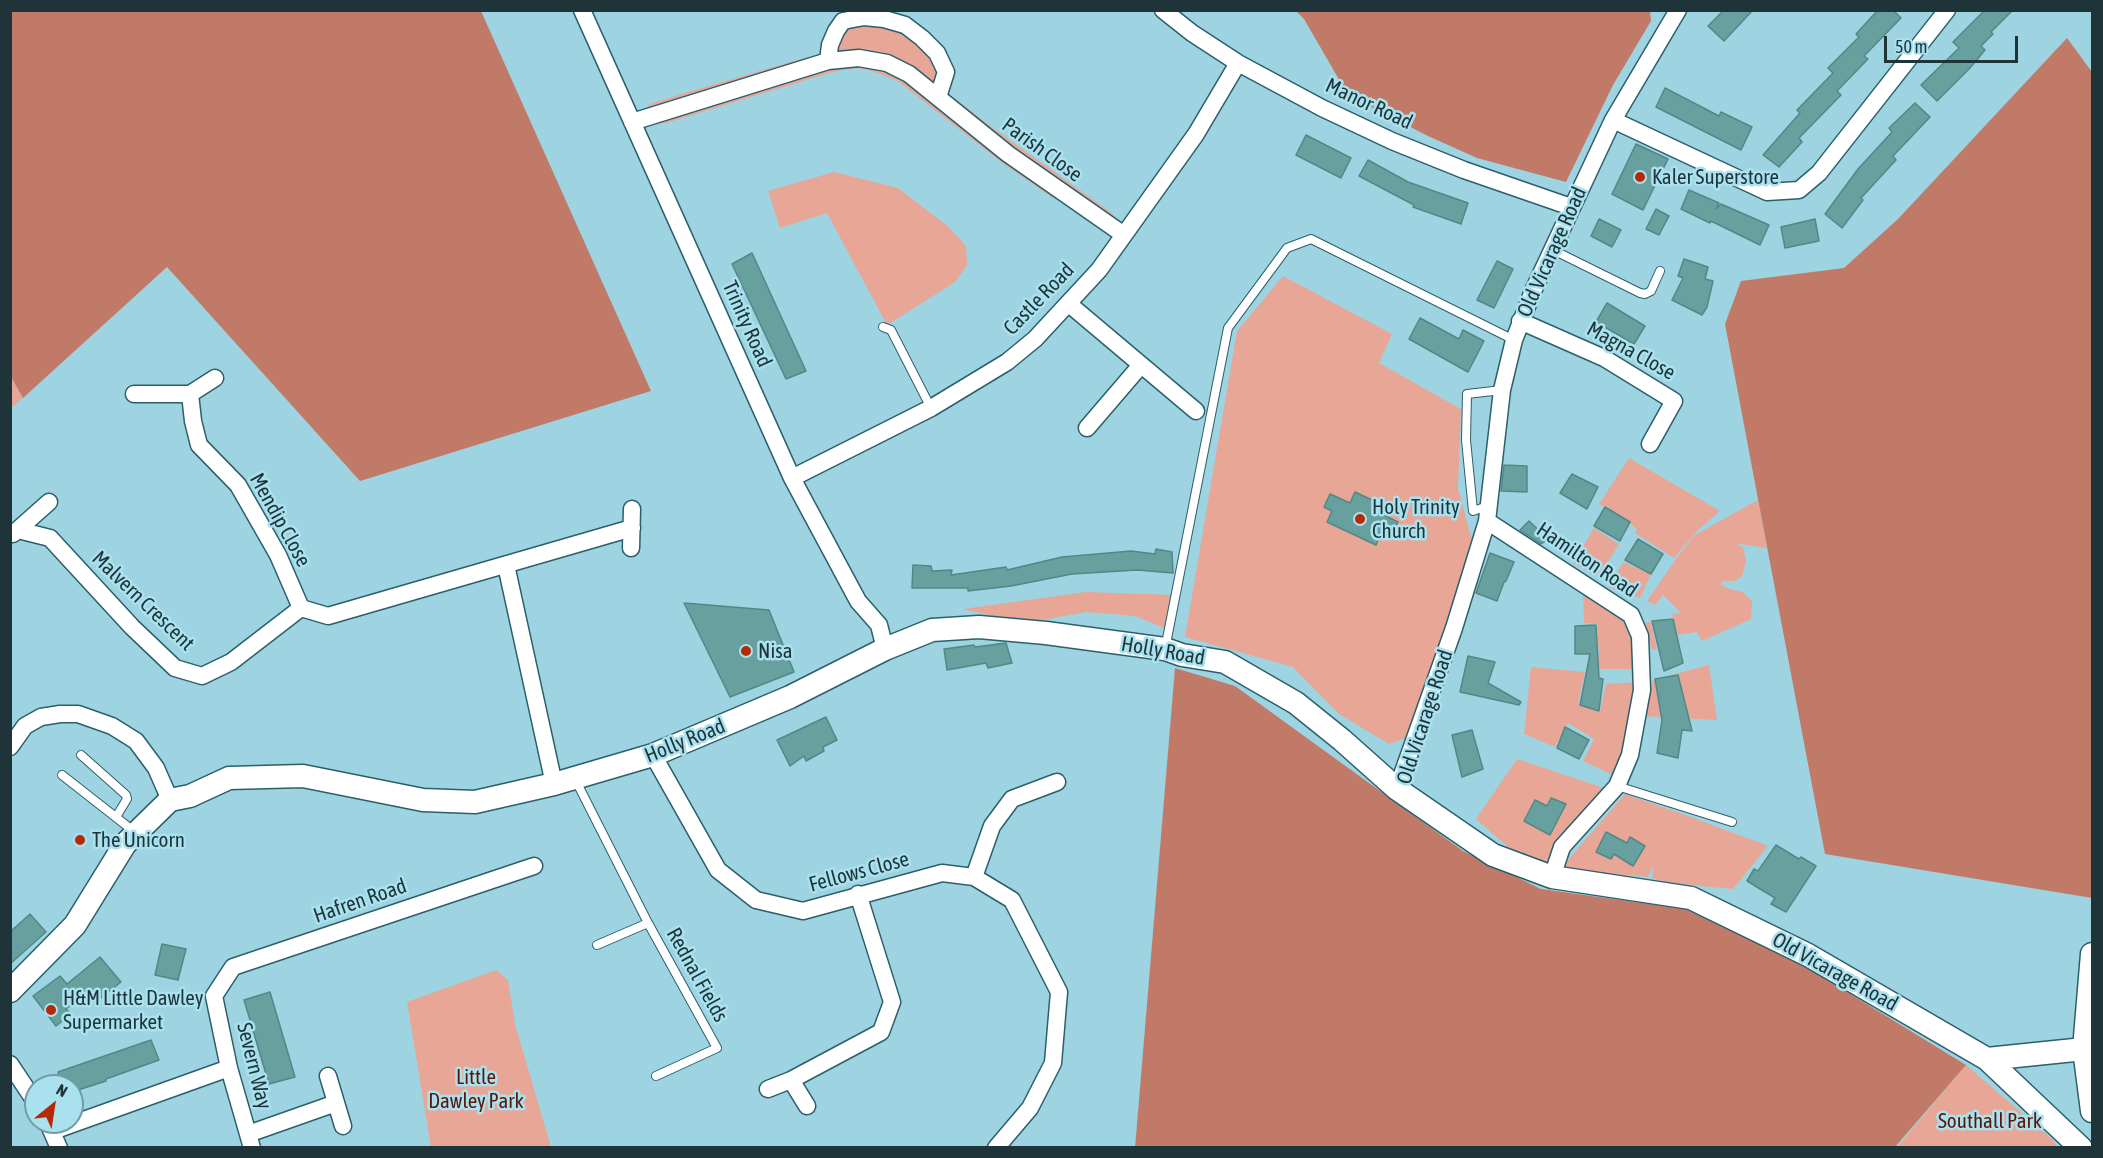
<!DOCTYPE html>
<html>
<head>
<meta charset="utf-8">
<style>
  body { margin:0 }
  #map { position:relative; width:2103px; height:1158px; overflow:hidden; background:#9ed4e1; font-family:"Asap Condensed",sans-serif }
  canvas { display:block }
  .frame { position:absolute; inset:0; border:12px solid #1e3439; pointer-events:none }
  .north { position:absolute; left:24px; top:1074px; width:60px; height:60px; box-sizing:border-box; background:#aae1ef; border:2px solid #729ca6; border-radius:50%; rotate:30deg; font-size:16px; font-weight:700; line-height:24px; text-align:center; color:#1e3439 }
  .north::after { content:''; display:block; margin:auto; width:21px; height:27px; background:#b52a04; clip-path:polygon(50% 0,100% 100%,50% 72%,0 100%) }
  .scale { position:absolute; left:1884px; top:36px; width:134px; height:27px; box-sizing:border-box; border:3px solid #1e3439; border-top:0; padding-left:8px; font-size:18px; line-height:21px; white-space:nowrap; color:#1e3439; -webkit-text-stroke:4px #aae1ef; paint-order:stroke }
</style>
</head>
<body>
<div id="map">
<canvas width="2103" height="1158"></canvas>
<div class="frame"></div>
<div class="north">N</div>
<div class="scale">50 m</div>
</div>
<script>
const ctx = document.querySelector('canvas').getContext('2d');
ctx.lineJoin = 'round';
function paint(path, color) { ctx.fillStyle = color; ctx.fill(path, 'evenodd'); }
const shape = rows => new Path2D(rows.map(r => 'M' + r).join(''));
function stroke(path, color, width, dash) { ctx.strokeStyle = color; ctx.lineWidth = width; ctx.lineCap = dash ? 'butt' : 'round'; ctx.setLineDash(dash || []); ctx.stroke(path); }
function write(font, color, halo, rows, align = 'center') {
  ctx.font = font + ' "Asap Condensed",sans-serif'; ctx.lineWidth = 5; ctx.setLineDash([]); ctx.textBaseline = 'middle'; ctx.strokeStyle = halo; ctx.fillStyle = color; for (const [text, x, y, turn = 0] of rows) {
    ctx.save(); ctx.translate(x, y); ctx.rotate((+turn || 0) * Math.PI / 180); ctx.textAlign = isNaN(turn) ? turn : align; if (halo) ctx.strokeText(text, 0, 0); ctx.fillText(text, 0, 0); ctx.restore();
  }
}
paint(shape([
  [884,19,937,53,938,97,953,97,993,128,1113,214,1124,235,1067,196,1053,198,1001,162,898,81,875,72,858,68,836,71,666,123,632,122,650,104,695,90,808,57,828,60,836,31],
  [834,172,898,188,949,227,966,246,967,265,955,282,887,325,827,213,780,228,768,191],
  [1283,276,1392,334,1379,363,1461,409,1458,488,1472,541,1409,737,1389,744,1339,714,1293,667,1185,637,1237,331],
  [10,375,23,398,11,408,10,408],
  [1629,458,1720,511,1699,529,1674,558,1635,533,1637,529,1619,515,1599,504],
  [1758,500,1767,548,1734,543,1743,547,1746,561,1742,576,1735,581,1723,581,1720,584,1730,589,1743,592,1752,601,1751,619,1702,641,1697,632,1678,635,1672,614,1681,613,1663,595,1655,605,1647,601,1678,556,1695,535],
  [1594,528,1619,544,1599,577,1573,563],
  [1623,562,1651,574,1640,598,1608,587],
  [1086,592,1176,595,1169,630,1135,616,1087,612,1042,620,993,616,963,609],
  [1583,594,1603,604,1620,617,1637,638,1639,669,1591,669,1590,656,1599,655,1597,624,1584,623],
  [1651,622,1657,649,1652,650,1645,623],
  [1709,665,1717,720,1644,716,1653,680],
  [1531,667,1585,672,1578,704,1600,712,1606,684,1638,682,1627,744,1615,776,1583,761,1594,739,1568,723,1555,747,1524,734],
  [1517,759,1604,788,1559,843,1550,868,1530,866,1476,819],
  [1625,794,1691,817,1768,846,1733,889,1669,883,1652,878,1654,865,1648,877,1560,869],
  [496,970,508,980,515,1024,551,1147,431,1147,407,1002],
  [1966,1065,2053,1140,2057,1147,1897,1147]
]), '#e7a696');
paint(shape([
  [1650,10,1651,21,1613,85,1566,182,1477,158,1428,136,1348,95,1304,19,1296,11],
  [10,11,481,11,651,391,360,481,167,267,23,398,10,375],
  [2067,38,2092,72,2092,898,1825,854,1725,324,1741,281,1844,268,1898,219],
  [1175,668,1235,686,1463,851,1541,889,1685,909,1798,962,1966,1065,1895,1147,1135,1148]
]), '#c17968');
const building = shape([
  [1724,10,1753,10,1724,41,1708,26,1724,10],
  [1878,10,1893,10,1901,18,1864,56,1868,59,1837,91,1841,95,1799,138,1802,142,1779,167,1763,155,1800,113,1797,110,1833,73,1828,68,1859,37,1856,34,1878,10],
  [1985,10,2013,10,1991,32,1993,34,1981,46,1985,50,1970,68,1937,101,1921,85,1959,48,1953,42,1985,10],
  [1665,88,1719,116,1721,112,1752,127,1741,150,1656,107,1665,88],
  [1915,103,1930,117,1893,156,1896,160,1861,198,1863,200,1842,228,1825,214,1858,169,1892,132,1889,128,1915,103],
  [1306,135,1351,158,1341,178,1296,155,1306,135],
  [1636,144,1668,159,1643,210,1612,194,1636,144],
  [1368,160,1408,182,1468,203,1461,224,1413,207,1414,205,1359,176,1368,160],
  [1689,190,1719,203,1716,209,1721,204,1769,225,1760,245,1711,221,1710,223,1681,209,1689,190],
  [1656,209,1669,216,1659,235,1646,229,1656,209],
  [1599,219,1621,230,1612,247,1591,236,1599,219],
  [1815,219,1819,241,1785,248,1781,227,1815,219],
  [752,253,806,371,786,379,732,264,752,253],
  [1684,259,1708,267,1705,279,1713,281,1707,307,1702,315,1672,300,1683,278,1678,276,1684,259],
  [1497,261,1513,269,1494,308,1477,300,1497,261],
  [1607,303,1645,326,1634,344,1596,322,1607,303],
  [1420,318,1459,339,1463,330,1484,341,1468,372,1409,339,1420,318],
  [1504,465,1527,466,1527,492,1501,491,1504,465],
  [1572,474,1598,487,1587,509,1560,493,1572,474],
  [1355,492,1389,508,1386,516,1398,522,1390,539,1380,535,1376,545,1327,522,1332,511,1324,507,1330,494,1350,503,1355,492],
  [1605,507,1630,522,1620,541,1594,526,1605,507],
  [1529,521,1548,539,1541,544,1520,530,1529,521],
  [1638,539,1663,554,1651,574,1625,560,1638,539],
  [1156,549,1172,552,1173,573,1137,570,1072,574,1011,586,968,591,968,588,912,588,913,565,931,566,932,571,952,570,951,575,1006,567,1007,570,1062,557,1131,551,1155,554,1156,549],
  [1490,553,1514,562,1506,581,1504,582,1497,601,1476,593,1490,553],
  [684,603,769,610,794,672,730,697,684,603],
  [1673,619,1683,663,1664,671,1652,621,1673,619],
  [1596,625,1599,678,1603,679,1599,711,1580,705,1590,654,1575,654,1575,626,1596,625],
  [1006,643,1012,663,988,668,986,663,947,670,944,649,974,645,975,647,1006,643],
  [1468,656,1495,662,1488,683,1521,702,1519,705,1460,692,1468,656],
  [1678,675,1692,731,1682,730,1678,758,1657,753,1662,720,1655,679,1678,675],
  [826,717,837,740,823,747,824,751,806,761,804,756,790,766,777,740,826,717],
  [1565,727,1589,740,1579,759,1557,748,1565,727],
  [1472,730,1483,769,1462,777,1452,735,1472,730],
  [1551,798,1566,804,1550,835,1524,821,1535,800,1547,806,1551,798],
  [1606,832,1627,843,1630,837,1645,846,1633,866,1614,854,1611,859,1596,852,1606,832],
  [1776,845,1799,859,1801,857,1816,866,1786,912,1771,904,1775,898,1747,881,1754,869,1758,871,1776,845],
  [30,914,46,932,10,964,10,932,30,914],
  [162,944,186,949,178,980,155,975,162,944],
  [100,957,121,982,97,1001,89,991,66,1009,71,1014,56,1026,33,996,60,976,67,984,100,957],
  [270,992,295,1077,269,1084,244,1000,270,992],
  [151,1040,159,1060,106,1079,106,1081,72,1092,72,1086,62,1086,58,1072,151,1040]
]);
paint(building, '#68a09f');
stroke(building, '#518887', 1.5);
const lane = shape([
  [1553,250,1640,293,1645,294,1651,291,1660,271],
  [883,327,891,330,931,408],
  [1488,506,1473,511,1466,440,1467,394,1502,390],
  [1165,649,1228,328,1287,248,1311,239,1514,340],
  [81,755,126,795,127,799,116,817],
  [62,775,136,833],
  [575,779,648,923,717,1048,656,1076],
  [1617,786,1732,822],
  [597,945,648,923]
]);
const street = shape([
  [582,10,792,478,858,601,879,625,885,649],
  [1163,10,1192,33,1238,63,1322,108,1392,141,1464,170,1571,207],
  [828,61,830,45,836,31,843,21,864,17,884,19,905,25,922,38,937,53,946,72,938,97],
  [1613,120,1767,192,1799,190,1819,173,1947,10],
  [632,122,828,61,859,58,887,63,909,74,1008,154,1124,235],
  [1069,304,1196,411],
  [1520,321,1604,358,1674,401,1650,444],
  [134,394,190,394,215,378],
  [190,394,193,421,199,445,238,485,278,555,301,608],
  [1087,428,1141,365],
  [792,478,931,408,1007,362,1035,339,1099,270,1196,134,1238,63],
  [1487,521,1631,615,1640,636,1642,690,1630,755,1617,786,1562,847,1552,877],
  [18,530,50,538,132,627,175,668,202,676,231,662,301,608,328,616,632,528],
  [13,534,49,502],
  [631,548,632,509],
  [506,565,554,784],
  [10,747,25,726,41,717,60,714,78,714,112,726,136,741,156,768,170,800],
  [653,755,718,870,756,900,803,911,942,873,974,877,1012,900,1059,992,1053,1063,1030,1108,996,1148],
  [1397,789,1454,628,1487,521,1502,390,1514,340,1533,291,1613,120,1678,10],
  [974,877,992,826,1012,799,1057,782],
  [10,1064,36,1103],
  [328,1076,343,1126],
  [791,1080,807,1106],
  [768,1089,791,1080,881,1032,892,1002,858,894],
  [48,1123,59,1148],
  [53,1131,229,1068],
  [248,1134,336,1103],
  [252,1148,229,1068,214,996,233,967,534,866]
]);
const secondary = shape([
  [2092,954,2084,1049,2092,1111],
  [10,991,75,925,125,844,170,800,190,796,229,778,303,776,423,800,475,802,554,784,653,755,790,697,885,649,932,630,979,627,1046,633,1165,649,1182,655,1225,662,1296,703,1342,740,1397,789,1493,855,1552,877,1691,898,1808,955,1987,1059,2081,1148],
  [1987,1059,2084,1049]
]);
stroke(lane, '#2a5f6b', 10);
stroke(street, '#2a5f6b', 19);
stroke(secondary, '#2a5f6b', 25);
stroke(lane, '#fff', 8);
stroke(street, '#fff', 16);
stroke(secondary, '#fff', 22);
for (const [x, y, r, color] of [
  [1640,177,6,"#b52a04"],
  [1360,519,6,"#b52a04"],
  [746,651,6,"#b52a04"],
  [80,840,6,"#b52a04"],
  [51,1010,6,"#b52a04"]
]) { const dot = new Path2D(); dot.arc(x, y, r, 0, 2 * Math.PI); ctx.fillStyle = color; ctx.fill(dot); stroke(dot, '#aae1ef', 2); }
write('21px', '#1e3439', '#aae1ef', [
  ["Manor Road",1369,104,25],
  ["Parish Close",1042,150,36],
  ["Old Vicarage Road",1552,252,-66],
  ["Castle Road",1039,299,-46],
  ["Trinity Road",747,324,66],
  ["Magna Close",1631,351,29],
  ["Mendip Close",280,520,61],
  ["Hamilton Road",1587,560,34],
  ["Malvern Crescent",143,601,44],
  ["Holly Road",1163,651,10],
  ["Old Vicarage Road",1425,717,-72],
  ["Holly Road",685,741,-22],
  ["Fellows Close",859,872,-15],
  ["Hafren Road",360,901,-19],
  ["Old Vicarage Road",1835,972,29],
  ["Rednal Fields",697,975,61],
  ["Severn Way",254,1066,76]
]);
write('21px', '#1e3439', '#aae1ef', [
  ["Kaler Superstore",1652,177],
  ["Holy Trinity",1372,507],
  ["Church",1372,531],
  ["Nisa",758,651],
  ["The Unicorn",92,840],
  ["H&M Little Dawley",63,998],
  ["Supermarket",63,1022]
], 'left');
write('21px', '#5a1708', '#aae1ef', [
  ["Little",476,1077],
  ["Dawley Park",476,1101],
  ["Southall Park",1990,1121]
]);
</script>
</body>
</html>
